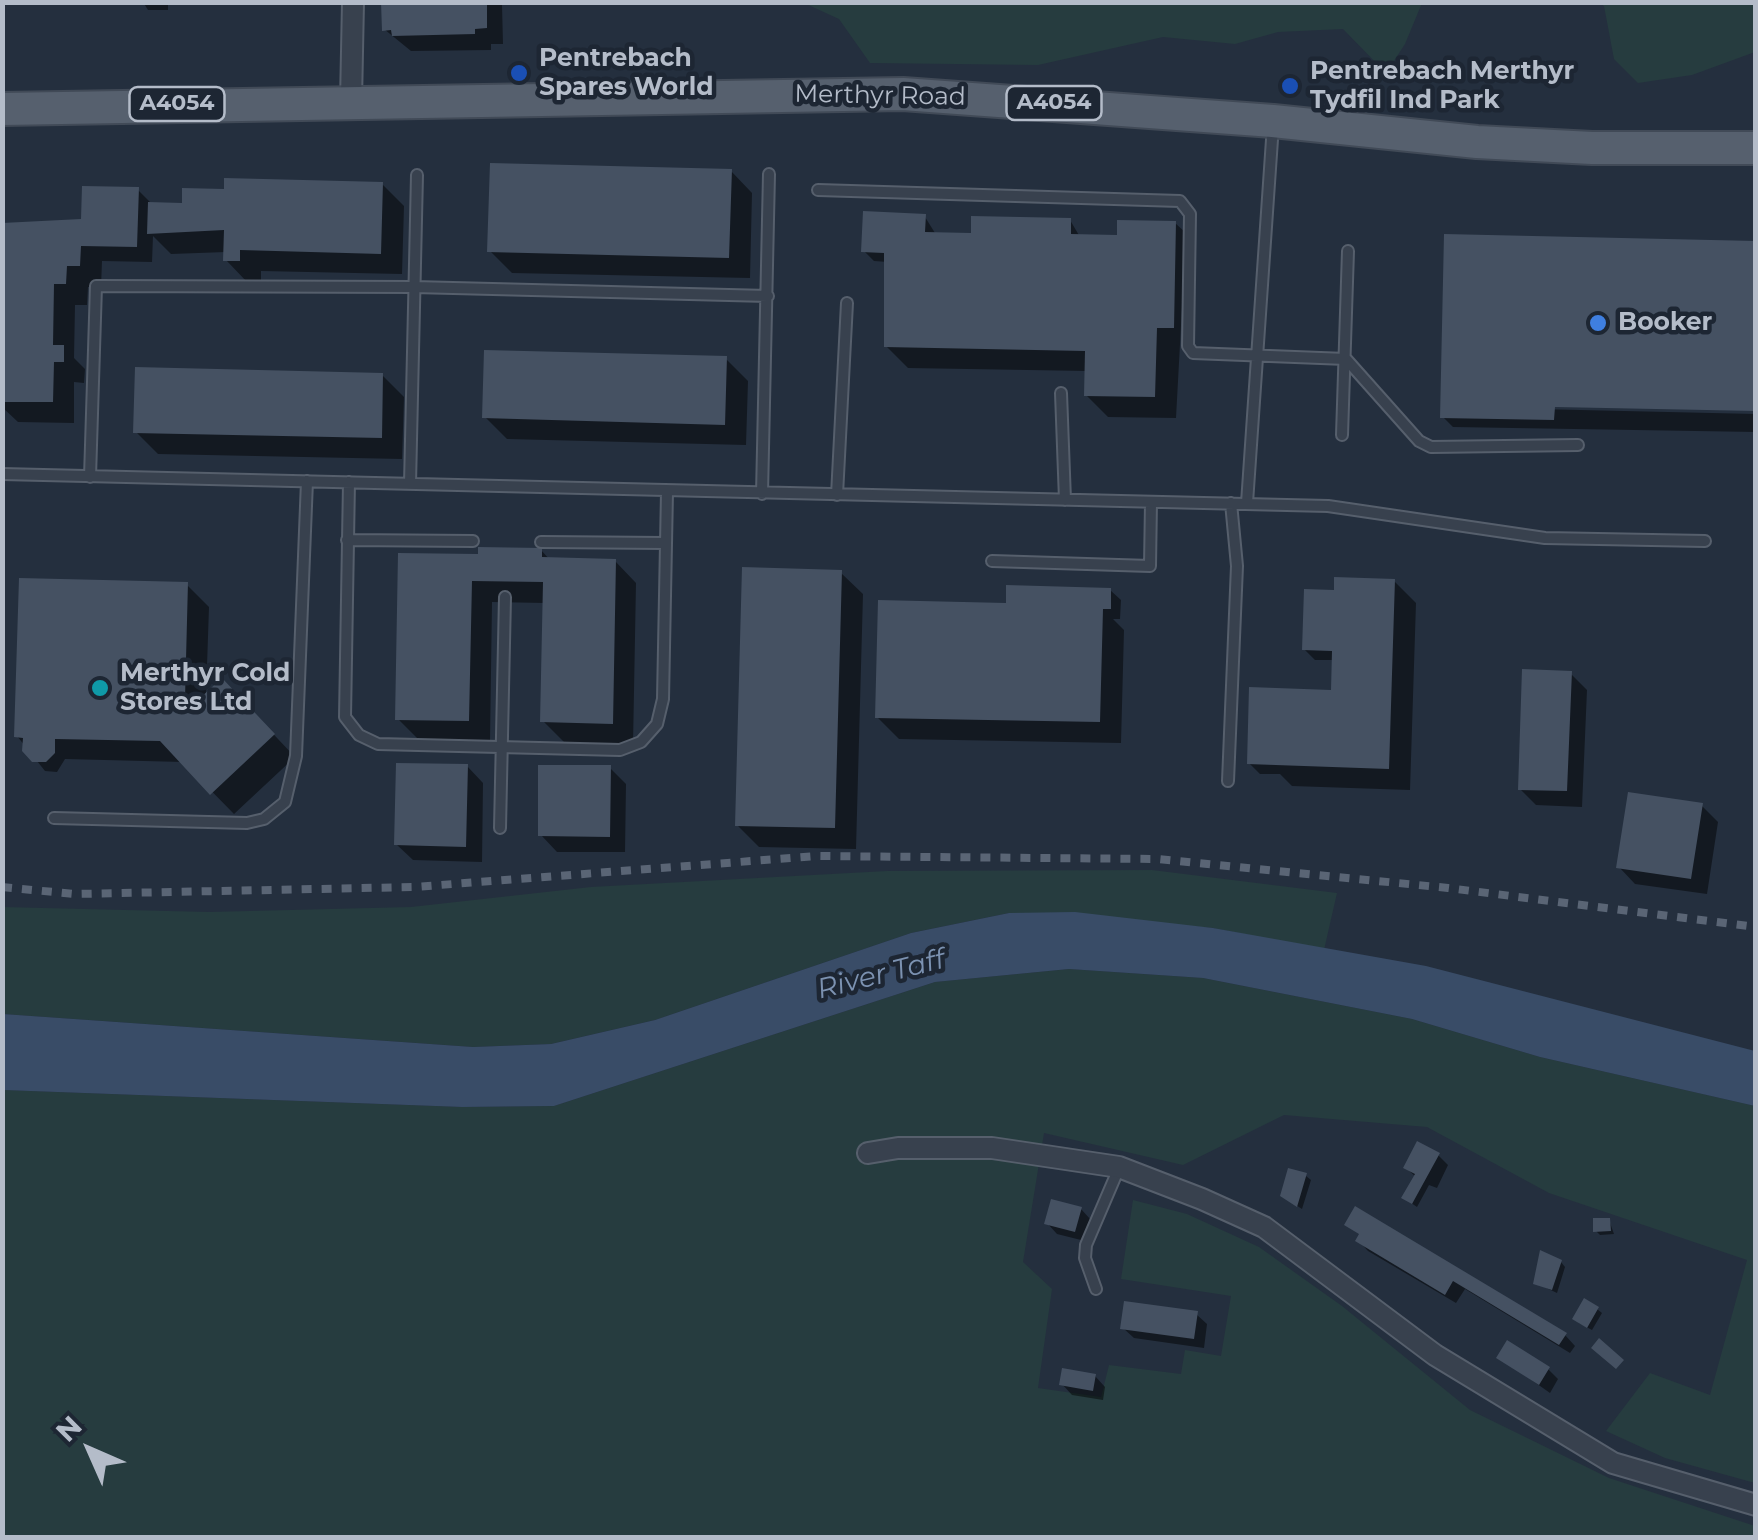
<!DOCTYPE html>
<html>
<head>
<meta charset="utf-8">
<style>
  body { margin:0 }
  #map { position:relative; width:1758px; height:1540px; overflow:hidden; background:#242f3e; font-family:Montserrat,sans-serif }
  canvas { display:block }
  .frame { position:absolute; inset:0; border:5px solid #b4bcc9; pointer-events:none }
  .north { position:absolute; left:40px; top:1400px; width:100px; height:100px; -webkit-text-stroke:8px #1d2633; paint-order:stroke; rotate:315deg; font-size:28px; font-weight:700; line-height:40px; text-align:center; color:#b4bcc9 }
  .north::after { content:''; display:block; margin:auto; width:35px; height:45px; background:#b4bcc9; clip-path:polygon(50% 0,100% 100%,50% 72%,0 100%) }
</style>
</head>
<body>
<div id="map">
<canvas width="1758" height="1540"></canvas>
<div class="frame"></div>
<div class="north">N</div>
</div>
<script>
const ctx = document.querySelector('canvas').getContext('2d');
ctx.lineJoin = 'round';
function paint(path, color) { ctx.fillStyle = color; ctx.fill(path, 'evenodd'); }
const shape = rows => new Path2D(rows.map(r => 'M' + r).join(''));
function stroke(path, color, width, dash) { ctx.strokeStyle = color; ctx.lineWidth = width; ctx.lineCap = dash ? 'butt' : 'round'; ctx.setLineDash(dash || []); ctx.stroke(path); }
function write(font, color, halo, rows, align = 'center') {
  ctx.font = font + ' Montserrat,sans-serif'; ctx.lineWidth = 9; ctx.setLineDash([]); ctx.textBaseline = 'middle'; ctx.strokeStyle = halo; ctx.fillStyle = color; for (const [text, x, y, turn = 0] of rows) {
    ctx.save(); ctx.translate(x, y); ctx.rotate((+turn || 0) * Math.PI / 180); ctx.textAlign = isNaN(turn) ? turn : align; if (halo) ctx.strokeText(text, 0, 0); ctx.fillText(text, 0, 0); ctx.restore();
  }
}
paint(shape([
  [804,3,1422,3,1405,44,1386,73,1343,29,1278,32,1235,44,1163,37,1038,65,870,63,839,19],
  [1599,3,1755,3,1755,52,1692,75,1638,83,1614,59,1604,6],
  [1152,870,1337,893,1324,950,1213,928,1009,913,911,933,655,1020,551,1044,473,1047,3,1014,2,907,209,912,411,907,591,887,887,871],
  [1069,969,1203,978,1412,1019,1540,1057,1755,1106,1755,1483,1665,1458,1606,1431,1650,1373,1710,1395,1747,1260,1549,1193,1427,1127,1284,1115,1183,1165,1044,1133,1023,1262,1052,1289,1038,1388,1101,1397,1109,1365,1181,1374,1185,1350,1221,1356,1231,1296,1121,1279,1133,1200,1187,1214,1259,1247,1342,1306,1470,1410,1609,1478,1755,1526,1755,1537,3,1538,3,1090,462,1107,554,1106,935,982]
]), '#263c3f');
paint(shape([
  [1075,912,1213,928,1426,966,1755,1051,1755,1106,1540,1057,1412,1019,1203,978,1069,969,935,982,554,1106,462,1107,3,1090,3,1014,473,1047,551,1044,655,1020,911,933,1009,913]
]), '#394c67');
paint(shape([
  [143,2,168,2,168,10,148,10],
  [476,2,502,5,503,44,491,44,491,50,411,51,384,29],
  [731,171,752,193,750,278,512,273,490,251],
  [382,184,404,206,402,274,261,271,261,282,247,282,226,260,226,252,171,254,153,236,152,262,102,261,101,287,88,287,87,305,75,305,74,358,85,369,84,383,74,382,74,423,18,422,2,407,2,225,80,222,138,190,153,205,184,205,227,191],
  [925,217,935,233,974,234,1070,220,1080,237,1119,238,1175,223,1186,233,1176,418,1108,417,1086,395,1087,371,908,368,886,346,888,262,874,261,864,251],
  [726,359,748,381,746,445,507,439,485,417],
  [382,375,404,397,402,459,158,454,136,432],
  [1492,403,1492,408,1756,414,1756,432,1453,427,1443,417],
  [541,550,550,560,615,561,636,583,633,745,565,743,543,721,545,603,492,602,490,742,420,741,398,719,480,557],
  [841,573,863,594,856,849,759,847,737,825],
  [1394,581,1416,603,1410,790,1292,786,1280,774,1260,774,1249,763,1333,696,1334,660,1315,660,1304,649,1336,592],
  [187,585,209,607,206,696,244,703,295,757,234,814,183,762,65,759,57,772,45,771,17,736],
  [1110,590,1121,600,1120,619,1113,619,1124,630,1121,743,899,739,877,717,1012,606],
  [1570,673,1587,690,1582,807,1536,805,1520,789],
  [467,766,483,783,482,862,413,860,396,844],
  [610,768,626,784,625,852,557,852,541,835],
  [1702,806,1718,822,1707,894,1635,884,1619,867],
  [1438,1155,1448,1165,1437,1188,1429,1185,1417,1207,1404,1198,1416,1177,1406,1168],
  [1306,1176,1311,1180,1302,1209,1288,1200],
  [1081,1209,1091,1220,1085,1241,1057,1234,1047,1223],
  [1609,1220,1614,1234,1600,1235,1596,1231],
  [1361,1235,1565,1335,1575,1346,1570,1353,1465,1289,1456,1303,1368,1251,1358,1240],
  [1561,1262,1565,1267,1557,1293,1536,1283],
  [1597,1309,1602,1313,1592,1330,1579,1323],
  [1196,1314,1207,1324,1204,1348,1134,1338,1123,1328],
  [1499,1357,1548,1369,1558,1379,1550,1393],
  [1095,1376,1105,1387,1103,1400,1072,1395,1062,1384]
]), '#0007');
paint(shape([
  [381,2,487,2,487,28,475,29,475,34,392,36,391,30,382,31],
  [490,163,732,169,729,258,487,252],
  [224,178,383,182,381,254,240,250,240,261,223,261,224,230,147,234,148,202,182,203,182,188,224,189],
  [82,186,139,187,137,247,81,246,80,266,67,266,66,284,54,284,53,345,64,345,64,362,54,362,53,402,2,402,2,223,81,219],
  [863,211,926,214,925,232,971,233,971,216,1071,218,1071,234,1117,235,1117,220,1176,221,1174,328,1157,328,1155,397,1084,396,1085,351,884,347,884,253,861,252],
  [1444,234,1756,241,1756,411,1555,407,1554,420,1440,418],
  [484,350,727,356,725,425,482,418],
  [135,367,383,373,382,438,133,433],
  [478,547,542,548,542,557,616,559,613,724,540,722,543,582,472,581,469,721,395,720,398,553,478,554],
  [742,567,842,570,835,828,735,826],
  [1334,577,1395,579,1389,769,1247,764,1249,687,1331,690,1332,651,1302,650,1304,589,1334,590],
  [19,578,188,582,185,698,200,698,222,678,275,734,210,795,160,741,55,739,55,753,46,762,32,762,22,751,23,738,14,737],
  [1006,585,1111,588,1111,609,1103,609,1100,722,875,718,878,600,1006,603],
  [1522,669,1572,671,1567,791,1518,790],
  [396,763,468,764,466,847,394,845],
  [538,765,611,765,610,837,538,836],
  [1628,792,1703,803,1691,879,1616,868],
  [1417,1141,1440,1153,1412,1204,1401,1198,1415,1174,1403,1168],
  [1288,1168,1307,1173,1297,1207,1280,1196],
  [1051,1199,1082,1207,1075,1232,1044,1224],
  [1355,1206,1370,1215,1567,1333,1559,1345,1453,1281,1445,1295,1355,1241,1359,1234,1344,1225],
  [1593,1218,1610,1218,1611,1231,1593,1232],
  [1540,1250,1562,1260,1552,1290,1533,1284],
  [1584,1298,1599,1307,1587,1328,1572,1319],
  [1124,1301,1198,1311,1194,1339,1120,1329],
  [1599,1338,1624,1360,1616,1369,1591,1348],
  [1507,1340,1550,1367,1539,1385,1496,1358],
  [1062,1368,1096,1374,1093,1391,1059,1385]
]), '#455162');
const lane = shape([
  [818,190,1180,201,1190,214,1188,346,1193,353,1346,359,1419,441,1431,447,1578,445],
  [1061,393,1065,500],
  [1342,435,1348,251],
  [2,474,1328,506,1545,538,1705,541],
  [90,477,96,286,414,287,768,296],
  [349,482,345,717,359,735,378,744,620,750,641,742,657,724,663,699,667,492],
  [410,484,417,175],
  [762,494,769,174],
  [837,495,847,303],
  [1247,503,1273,125],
  [347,540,473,541],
  [541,542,665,543],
  [992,561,1150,566,1151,502],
  [1228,781,1237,566,1231,503],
  [54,818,247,823,264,819,285,802,296,756,307,481],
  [500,828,505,597],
  [1096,1289,1085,1258,1086,1245,1119,1168]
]);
const street = shape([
  [351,101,353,2],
  [868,1153,898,1148,992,1148,1119,1167,1202,1199,1264,1227,1435,1355,1613,1463,1756,1505]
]);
const primary = shape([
  [2,109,903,94,1273,121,1477,142,1592,148,1756,148]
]);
stroke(lane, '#565f6c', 14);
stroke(street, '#565f6c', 24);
stroke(primary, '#414a57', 36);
stroke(lane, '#38414e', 10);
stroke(street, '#38414e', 20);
stroke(primary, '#56606e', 32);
stroke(shape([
  [2,887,74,894,414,887,817,856,1157,859,1448,888,1756,927]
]), '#5a6575', 8, [10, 10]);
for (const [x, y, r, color] of [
  [519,73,10,"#1a4fb4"],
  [1290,86,10,"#1a4fb4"],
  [1598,323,10,"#3f7fe0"],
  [100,688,10,"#0f9aa8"]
]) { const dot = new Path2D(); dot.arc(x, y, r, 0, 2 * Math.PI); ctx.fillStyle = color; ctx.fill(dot); stroke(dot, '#1d2633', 4); }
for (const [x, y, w] of [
  [1054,103,95],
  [177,104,95]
]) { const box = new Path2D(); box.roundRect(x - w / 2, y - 17, w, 34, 8); ctx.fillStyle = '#1d2633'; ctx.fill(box); stroke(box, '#b4bcc9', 2.5); }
write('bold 22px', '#b4bcc9', null, [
  ["A4054",1054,103],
  ["A4054",177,104]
]);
write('bold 25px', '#b4bcc9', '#1d2633', [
  ["Pentrebach",539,59],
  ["Spares World",539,88],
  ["Pentrebach Merthyr",1310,72],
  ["Tydfil Ind Park",1310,101],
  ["Booker",1618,323],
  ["Merthyr Cold",120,674],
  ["Stores Ltd",120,703]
], 'left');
write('25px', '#b4bcc9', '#1d2633', [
  ["Merthyr Road",880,96,1]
]);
write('italic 28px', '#7c92b1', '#1d2633', [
  ["River Taff",881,975,-14]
]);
</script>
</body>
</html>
